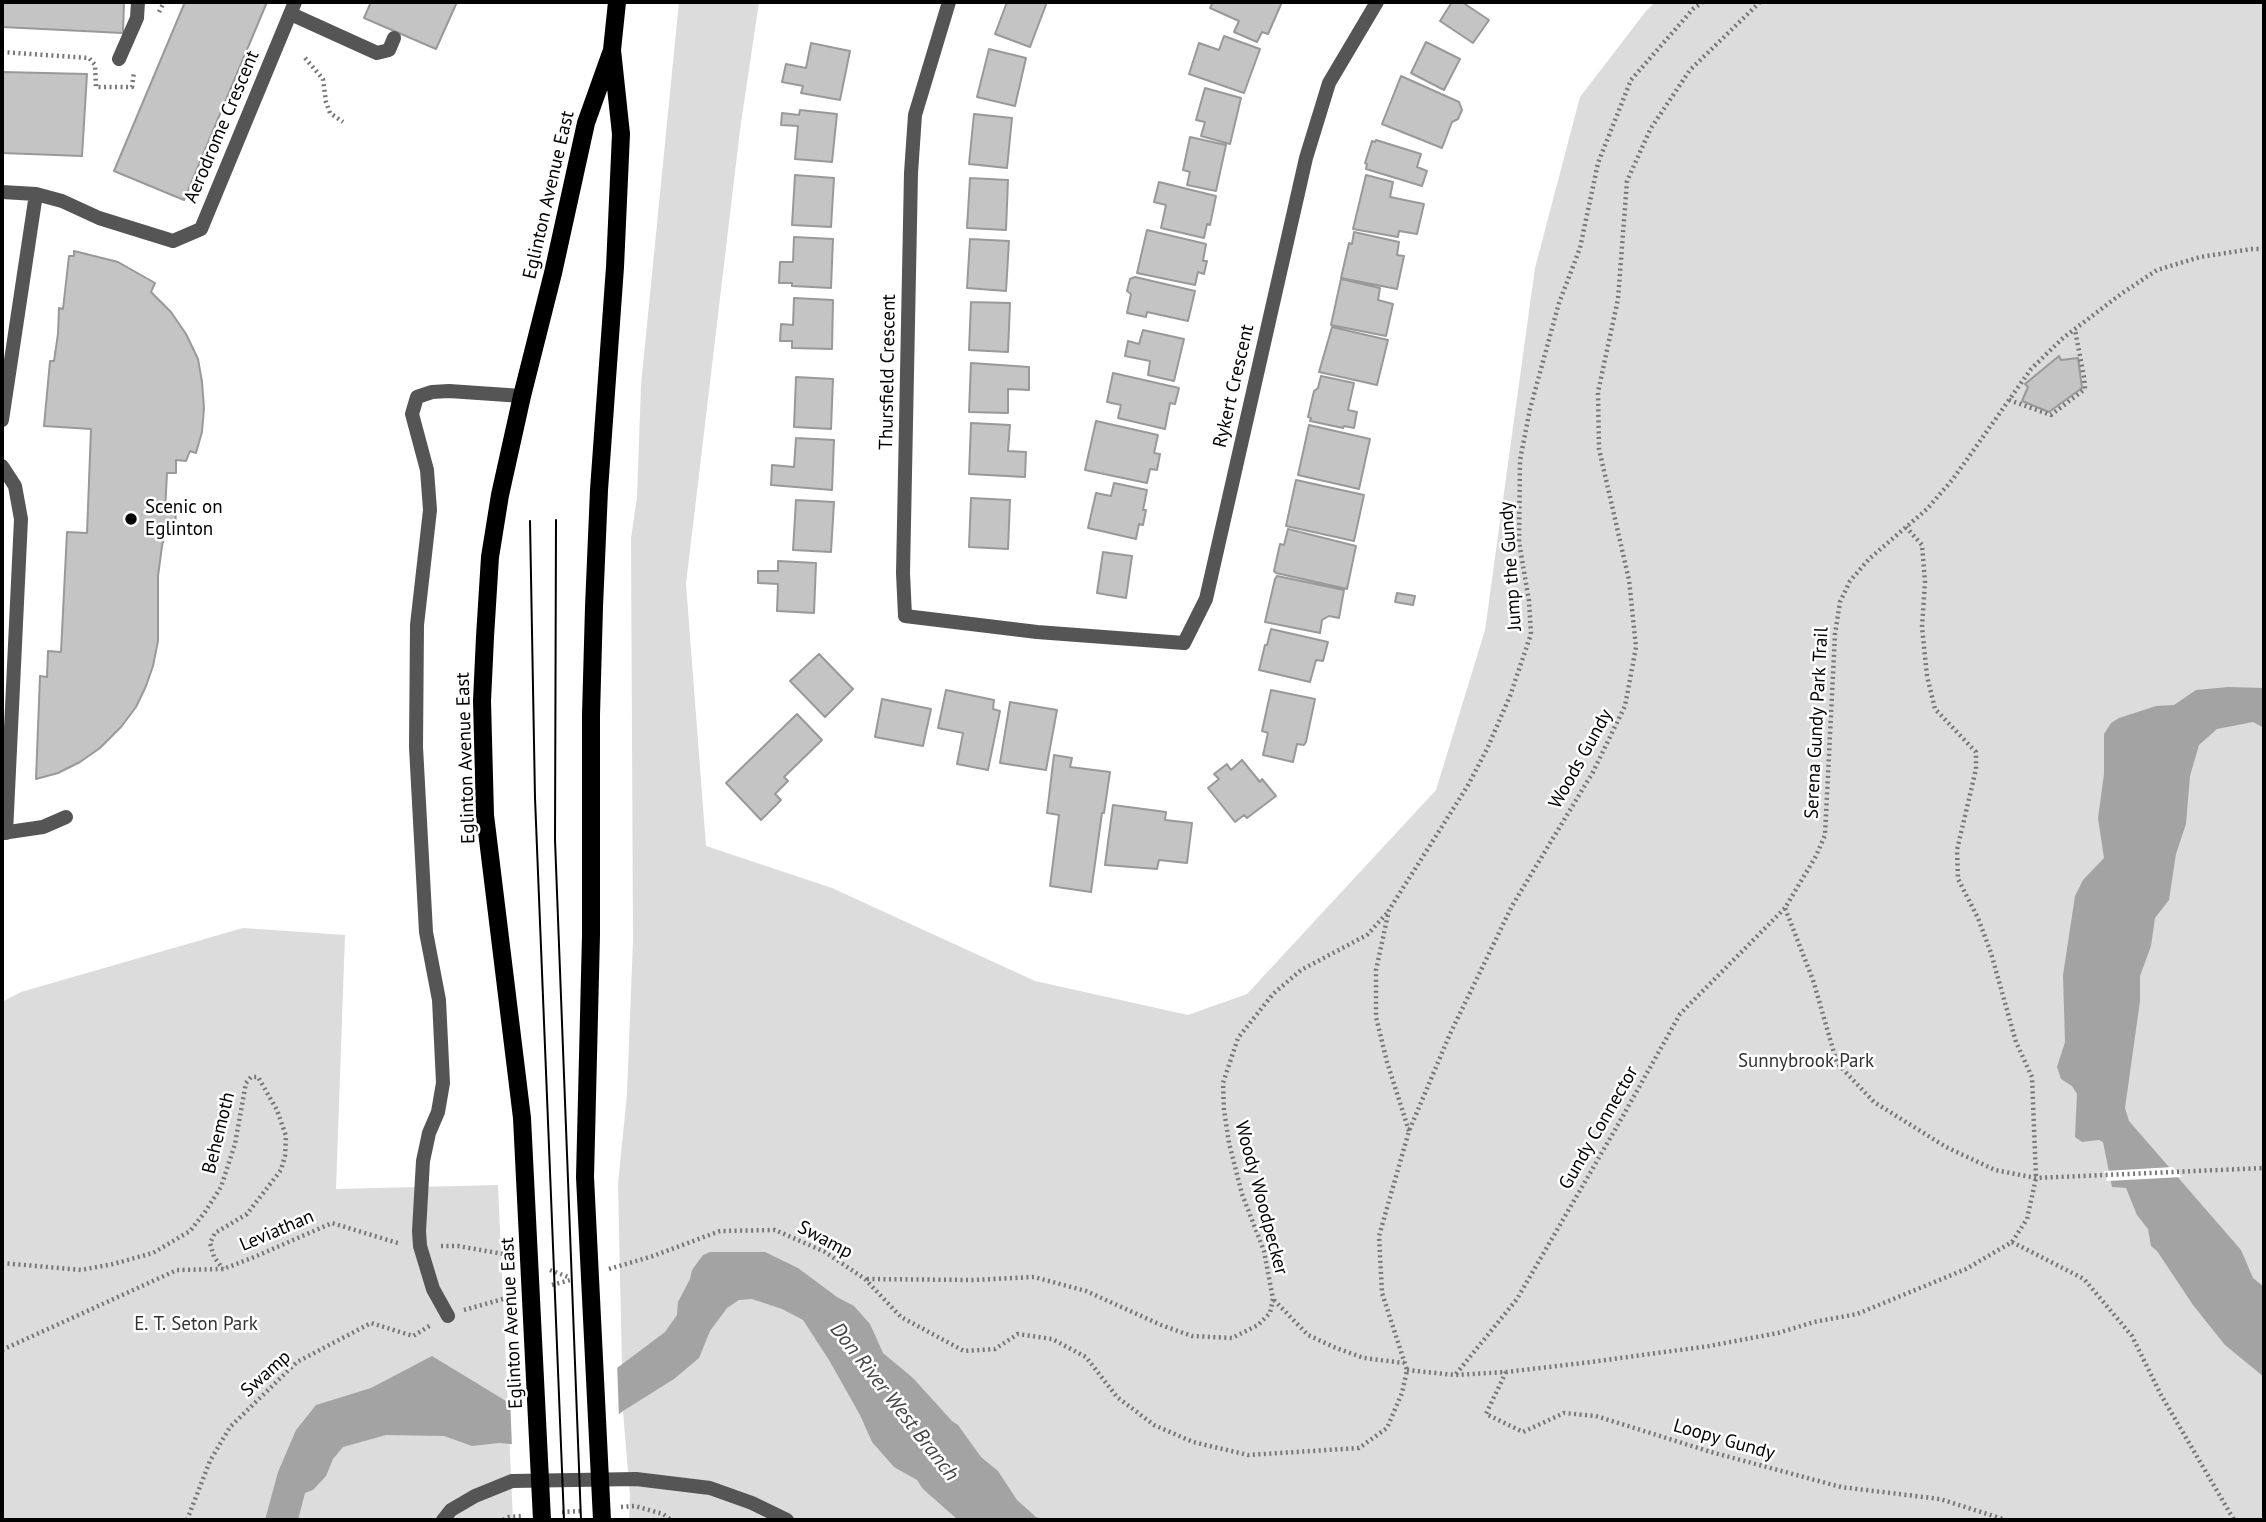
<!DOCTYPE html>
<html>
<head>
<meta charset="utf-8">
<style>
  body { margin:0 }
  #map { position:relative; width:2266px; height:1522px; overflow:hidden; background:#fff; font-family:"PT Sans",sans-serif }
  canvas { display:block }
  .frame { position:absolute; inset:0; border:4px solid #000; pointer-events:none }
</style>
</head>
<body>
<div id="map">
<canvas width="2266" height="1522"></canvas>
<div class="frame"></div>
</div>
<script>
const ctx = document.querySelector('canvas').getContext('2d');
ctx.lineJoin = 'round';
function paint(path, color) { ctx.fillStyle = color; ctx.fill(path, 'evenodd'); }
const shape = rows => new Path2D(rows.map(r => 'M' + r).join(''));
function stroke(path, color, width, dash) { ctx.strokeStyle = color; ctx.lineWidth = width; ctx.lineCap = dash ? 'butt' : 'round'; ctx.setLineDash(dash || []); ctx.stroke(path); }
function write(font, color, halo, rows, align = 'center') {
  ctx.font = font + ' "PT Sans",sans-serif'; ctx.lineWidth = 5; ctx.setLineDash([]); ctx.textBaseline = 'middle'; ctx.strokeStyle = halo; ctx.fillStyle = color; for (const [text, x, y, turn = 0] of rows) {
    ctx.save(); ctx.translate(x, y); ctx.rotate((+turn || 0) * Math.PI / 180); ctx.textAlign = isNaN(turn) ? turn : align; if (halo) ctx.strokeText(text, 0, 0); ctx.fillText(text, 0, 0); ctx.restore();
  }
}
paint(shape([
  [679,2,759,2,740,130,686,584,706,846,832,888,1035,981,1188,1015,1247,994,1436,790,1485,630,1535,268,1580,97,1646,11,1655,2,2264,2,2264,1520,629,1520,630,1496,623,1411,618,1184,627,1094,633,941,631,538,637,497,641,385],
  [243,928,345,935,336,1189,498,1185,513,1520,2,1520,2,1002,21,992]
]), '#dcdcdc');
paint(shape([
  [2228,687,2264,688,2264,728,2253,722,2217,729,2199,745,2190,776,2186,824,2176,854,2169,900,2155,918,2151,946,2140,976,2140,1001,2125,1108,2129,1121,2241,1250,2253,1278,2264,1287,2264,1377,2225,1345,2193,1305,2157,1251,2151,1246,2148,1229,2137,1215,2126,1188,2112,1187,2103,1142,2099,1140,2082,1142,2075,1137,2077,1094,2072,1086,2061,1079,2057,1067,2065,1042,2063,975,2075,896,2083,880,2104,858,2098,818,2104,774,2104,734,2111,723,2119,718,2156,706,2174,705,2196,690],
  [710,1252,765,1252,798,1268,837,1297,854,1306,870,1324,883,1353,913,1378,952,1421,958,1425,981,1457,998,1471,1017,1500,1036,1517,1045,1520,958,1520,923,1489,917,1480,894,1467,872,1442,860,1415,829,1360,803,1320,782,1309,752,1299,739,1300,727,1308,710,1331,699,1358,674,1379,623,1411,595,1433,543,1447,499,1443,472,1446,444,1436,386,1435,343,1447,333,1459,326,1476,313,1490,305,1493,298,1520,265,1520,278,1472,296,1430,316,1405,371,1388,432,1356,506,1401,573,1401,665,1332,677,1315,678,1302,690,1279,692,1270,703,1255]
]), '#a3a3a3');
paint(shape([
  [2173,1167,2182,1177,2107,1181,2104,1171],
  [617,1362,619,1418,596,1436,544,1451,512,1448,510,1398,572,1398]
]), '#fff');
const building = shape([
  [2,2,124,2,123,33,2,27,2,2],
  [185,2,267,2,184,200,114,171,185,2],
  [371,2,457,2,436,49,364,18,371,2],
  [1007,2,1047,2,1030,47,995,34,1007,2],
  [1213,2,1282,2,1268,34,1262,32,1257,42,1234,32,1239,21,1210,8,1213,2],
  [1452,2,1462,2,1489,20,1473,43,1440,21,1452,2],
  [1224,36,1260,49,1244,93,1189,74,1199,43,1219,50,1224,36],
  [1426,42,1460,59,1444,90,1411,73,1426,42],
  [811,43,850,51,840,100,801,93,803,86,782,82,786,64,806,68,811,43],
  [989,49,1026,58,1015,106,977,97,989,49],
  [2,72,87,74,82,156,2,153,2,72],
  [1401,76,1459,102,1462,110,1458,119,1452,122,1442,148,1382,124,1401,76],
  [1205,88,1241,98,1230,144,1201,136,1205,122,1196,120,1205,88],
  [800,110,837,114,832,162,795,159,798,126,781,125,782,113,799,115,800,110],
  [974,114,1012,118,1007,168,969,164,974,114],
  [1190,137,1226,145,1216,191,1187,185,1190,172,1183,170,1190,137],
  [1376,140,1421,154,1417,167,1427,171,1422,186,1366,169,1367,164,1365,163,1372,141,1375,142,1376,140],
  [795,175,834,178,831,227,792,225,795,175],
  [1366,175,1393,182,1390,197,1424,204,1417,234,1399,231,1398,237,1353,229,1366,175],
  [970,178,1008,180,1006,230,967,228,970,178],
  [1159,182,1216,196,1210,225,1207,224,1204,238,1161,228,1166,205,1154,202,1159,182],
  [1147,230,1206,244,1203,261,1207,261,1204,274,1198,272,1195,285,1137,273,1147,230],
  [1354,232,1399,242,1397,255,1404,256,1397,289,1341,278,1349,243,1352,244,1354,232],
  [794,237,833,239,831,288,792,286,792,283,779,283,780,262,793,262,794,237],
  [970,239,1009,241,1006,291,967,288,970,239],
  [74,251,118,262,155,283,151,292,171,312,186,334,198,359,202,382,204,408,202,432,196,453,190,451,186,461,176,460,176,473,167,473,165,511,176,512,175,525,167,526,162,546,158,576,158,641,153,666,146,686,136,707,121,727,100,748,80,762,58,773,36,779,40,676,47,677,48,651,61,652,67,532,87,533,91,429,44,426,50,361,54,361,58,334,59,308,63,309,69,256,74,256,74,251],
  [1135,277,1195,291,1188,321,1147,312,1146,317,1127,313,1131,294,1127,291,1130,279,1135,277],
  [1341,279,1380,288,1378,300,1393,304,1386,336,1331,325,1341,279],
  [794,298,833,300,832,349,792,348,792,341,780,341,781,324,793,325,794,298],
  [971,302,1010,303,1008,352,969,350,971,302],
  [1332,327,1388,340,1377,385,1319,372,1332,327],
  [1143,330,1184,339,1174,381,1148,375,1150,361,1125,356,1128,341,1139,344,1143,330],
  [2059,356,2061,360,2078,358,2082,388,2049,412,2022,401,2028,387,2025,384,2059,356],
  [971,363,1029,367,1029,390,1008,389,1008,413,969,412,971,363],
  [1113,373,1179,388,1175,404,1170,403,1165,429,1118,418,1121,405,1107,402,1113,373],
  [1321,376,1354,383,1348,410,1357,412,1354,428,1344,426,1343,428,1310,421,1311,418,1308,417,1314,391,1318,388,1321,376],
  [796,377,833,379,831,429,794,427,796,377],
  [1096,421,1158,435,1154,453,1160,454,1157,470,1150,469,1147,483,1085,470,1096,421],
  [971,423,1010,425,1008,451,1026,452,1025,477,969,474,971,423],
  [1309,425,1370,439,1359,489,1298,475,1309,425],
  [796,438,834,440,832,490,771,485,772,465,794,467,796,438],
  [1296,480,1364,495,1354,541,1286,526,1296,480],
  [1114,483,1147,490,1143,510,1146,510,1143,525,1139,524,1136,539,1088,528,1096,493,1111,496,1114,483],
  [971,498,1010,500,1008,549,969,547,971,498],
  [796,500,834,502,831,552,793,550,796,500],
  [1288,529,1356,546,1347,589,1276,573,1274,571,1280,544,1284,545,1288,529],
  [1103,552,1132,556,1126,598,1097,593,1103,552],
  [778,561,816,563,814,613,777,611,778,584,758,583,758,571,778,571,778,561],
  [1277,576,1344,590,1339,618,1329,616,1322,620,1320,633,1265,622,1275,579,1277,576],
  [1397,593,1415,596,1413,605,1395,602,1397,593],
  [1271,629,1328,642,1323,661,1316,660,1310,682,1259,670,1265,645,1267,645,1271,629],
  [819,654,853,689,825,717,790,681,819,654],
  [946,690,994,700,993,709,1000,711,988,770,957,764,963,733,938,728,946,690],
  [1271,690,1315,699,1306,742,1304,745,1297,744,1293,762,1263,755,1268,733,1262,731,1271,690],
  [882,699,931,709,923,746,875,737,882,699],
  [1010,702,1057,710,1046,770,1000,763,1010,702],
  [797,714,822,740,784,777,788,781,775,794,781,800,761,820,726,783,797,714],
  [1054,755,1072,758,1070,767,1110,772,1104,813,1102,813,1091,892,1050,886,1059,815,1047,813,1054,755],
  [1242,760,1260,782,1262,779,1276,796,1247,818,1244,815,1235,822,1208,788,1219,779,1214,774,1227,764,1231,770,1242,760],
  [1113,805,1166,812,1165,820,1192,823,1187,863,1159,860,1157,869,1105,865,1113,805]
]);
paint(building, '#c4c4c4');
stroke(building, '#999', 2);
stroke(shape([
  [159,12,164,2],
  [2,52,89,58,95,65,96,87,132,87,134,72],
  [305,58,323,79,326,102,330,113,343,122],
  [2264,249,2252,249,2200,257,2157,270,2121,294,2063,338,2031,369,1953,479,1927,509,1869,559,1850,581,1840,602,1835,634,1825,835,1816,856,1785,908,1813,980,1837,1063,1874,1102,1946,1147,1995,1170,2036,1178,2264,1168],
  [2009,400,2051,415,2085,389,2084,377,2075,330],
  [1409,1131,1387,1062,1376,1017,1376,970,1389,910,1467,787,1487,749,1510,696,1531,634,1529,601,1519,542,1520,460,1530,409,1559,303,1580,248,1598,163,1631,80,1693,9,1703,2],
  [2012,1242,2084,1279,2132,1336,2161,1395,2234,1520],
  [441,1246,458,1246,509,1255],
  [2,1263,81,1270,113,1264,153,1253,190,1231,205,1212,221,1187,235,1144,246,1083,251,1077,258,1077,277,1110,286,1136,285,1156,281,1170,247,1214,215,1233,210,1243,214,1257,223,1269],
  [609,1269,653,1256,720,1231,775,1230,825,1252,865,1279,901,1317,964,1351,995,1349,1018,1334,1052,1339,1086,1357,1117,1397,1154,1425,1193,1442,1248,1455,1359,1448,1387,1428,1402,1393,1407,1370,1382,1293,1379,1236,1409,1131,1450,1034,1512,906,1593,772,1625,706,1636,647,1629,580,1599,449,1598,392,1618,299,1627,181,1651,128,1690,70,1760,2],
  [550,1270,568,1277],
  [867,1279,972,1280,1034,1277,1086,1291,1161,1325,1192,1336,1232,1338,1258,1325,1270,1313,1273,1299,1264,1251,1242,1194,1229,1143,1224,1110,1223,1083,1238,1038,1273,994,1301,970,1367,935,1389,911],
  [552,1285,570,1280],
  [1274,1300,1308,1335,1336,1348,1364,1358,1404,1363],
  [464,1310,510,1297],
  [2,1350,177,1270,223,1269,252,1258,332,1223,401,1244],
  [1407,1370,1455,1375,1506,1372,1591,1362,1709,1346,1778,1333,1814,1322,1857,1314,1966,1269,2012,1242,2027,1219,2036,1178,2032,1077,2016,1042,1991,953,1978,918,1958,879,1957,850,1976,769,1976,752,1935,709,1927,676,1922,627,1925,582,1922,545,1906,527],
  [1506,1372,1486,1414,1523,1432,1564,1413,1596,1416,1711,1452,1841,1487,1940,1499,2006,1520],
  [1456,1374,1517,1299,1619,1123,1680,1014,1785,908],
  [621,1507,635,1506,663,1514,671,1520],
  [562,1512,581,1511],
  [187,1520,210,1461,230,1427,297,1362,371,1323,413,1336,431,1325],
  [503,1520,509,1517,522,1516]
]), '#777', 4.5, [2, 3.5]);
stroke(shape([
  [291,14,377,53,389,50,394,38],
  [119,59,137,18,138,2],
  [2,466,15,486,21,519,6,833],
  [448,1316,433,1289,420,1246,419,1231,423,1161,429,1133,438,1112,443,1083,439,1000,426,932,416,747,417,625,430,510,427,470,412,414,417,397,432,392,449,391,522,396],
  [443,1520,451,1510,475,1496,512,1481,636,1479,710,1488,752,1503,787,1520]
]), '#555', 14);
stroke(shape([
  [949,2,915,115,911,173,903,573,905,616,1037,632,1184,643,1206,599,1306,158,1329,83,1377,2],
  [2,192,36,194,62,201,99,218,173,241,201,229,295,2],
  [2,420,36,194],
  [2,833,43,827,66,817]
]), '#555', 14);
stroke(shape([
  [542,1520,522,1118,485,815,482,701,485,637,490,557,500,495,522,396,553,273,586,123,611,53],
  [602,1520,585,1177,591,935,591,715,594,607,599,490,615,267,621,134,612,50,617,2]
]), '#000', 18);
stroke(shape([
  [556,520,555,840,581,1520],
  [530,521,535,798,564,1520]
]), '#000', 2);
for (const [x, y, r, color] of [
  [131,519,7,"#000"]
]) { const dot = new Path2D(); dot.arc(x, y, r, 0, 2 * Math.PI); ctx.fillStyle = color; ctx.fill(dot); stroke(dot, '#fff', 2.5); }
write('19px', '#000', '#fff', [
  ["Aerodrome Crescent",222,127,-67],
  ["Eglinton Avenue East",549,195,-77],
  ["Thursfield Crescent",888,372,-89],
  ["Rykert Crescent",1234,386,-77],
  ["Jump the Gundy",1511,566,-94],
  ["Serena Gundy Park Trail",1817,723,-87],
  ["Eglinton Avenue East",466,758,-92],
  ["Woods Gundy",1581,759,-61],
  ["Gundy Connector",1599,1128,-60],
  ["Behemoth",219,1133,-76],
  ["Woody Woodpecker",1261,1198,75],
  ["Leviathan",277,1231,-23],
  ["Swamp",825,1240,28],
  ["Eglinton Avenue East",512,1323,-93],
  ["Swamp",266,1374,-42],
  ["Loopy Gundy",1724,1440,16]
]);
write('19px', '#000', '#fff', [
  ["Scenic on",145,508],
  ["Eglinton",145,530]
], 'left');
write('19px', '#333', '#fff', [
  ["Sunnybrook Park",1806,1062],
  ["E. T. Seton Park",196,1325]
]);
write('italic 21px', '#444', '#fff', [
  ["Don River West Branch",894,1402,52]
]);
</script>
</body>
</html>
